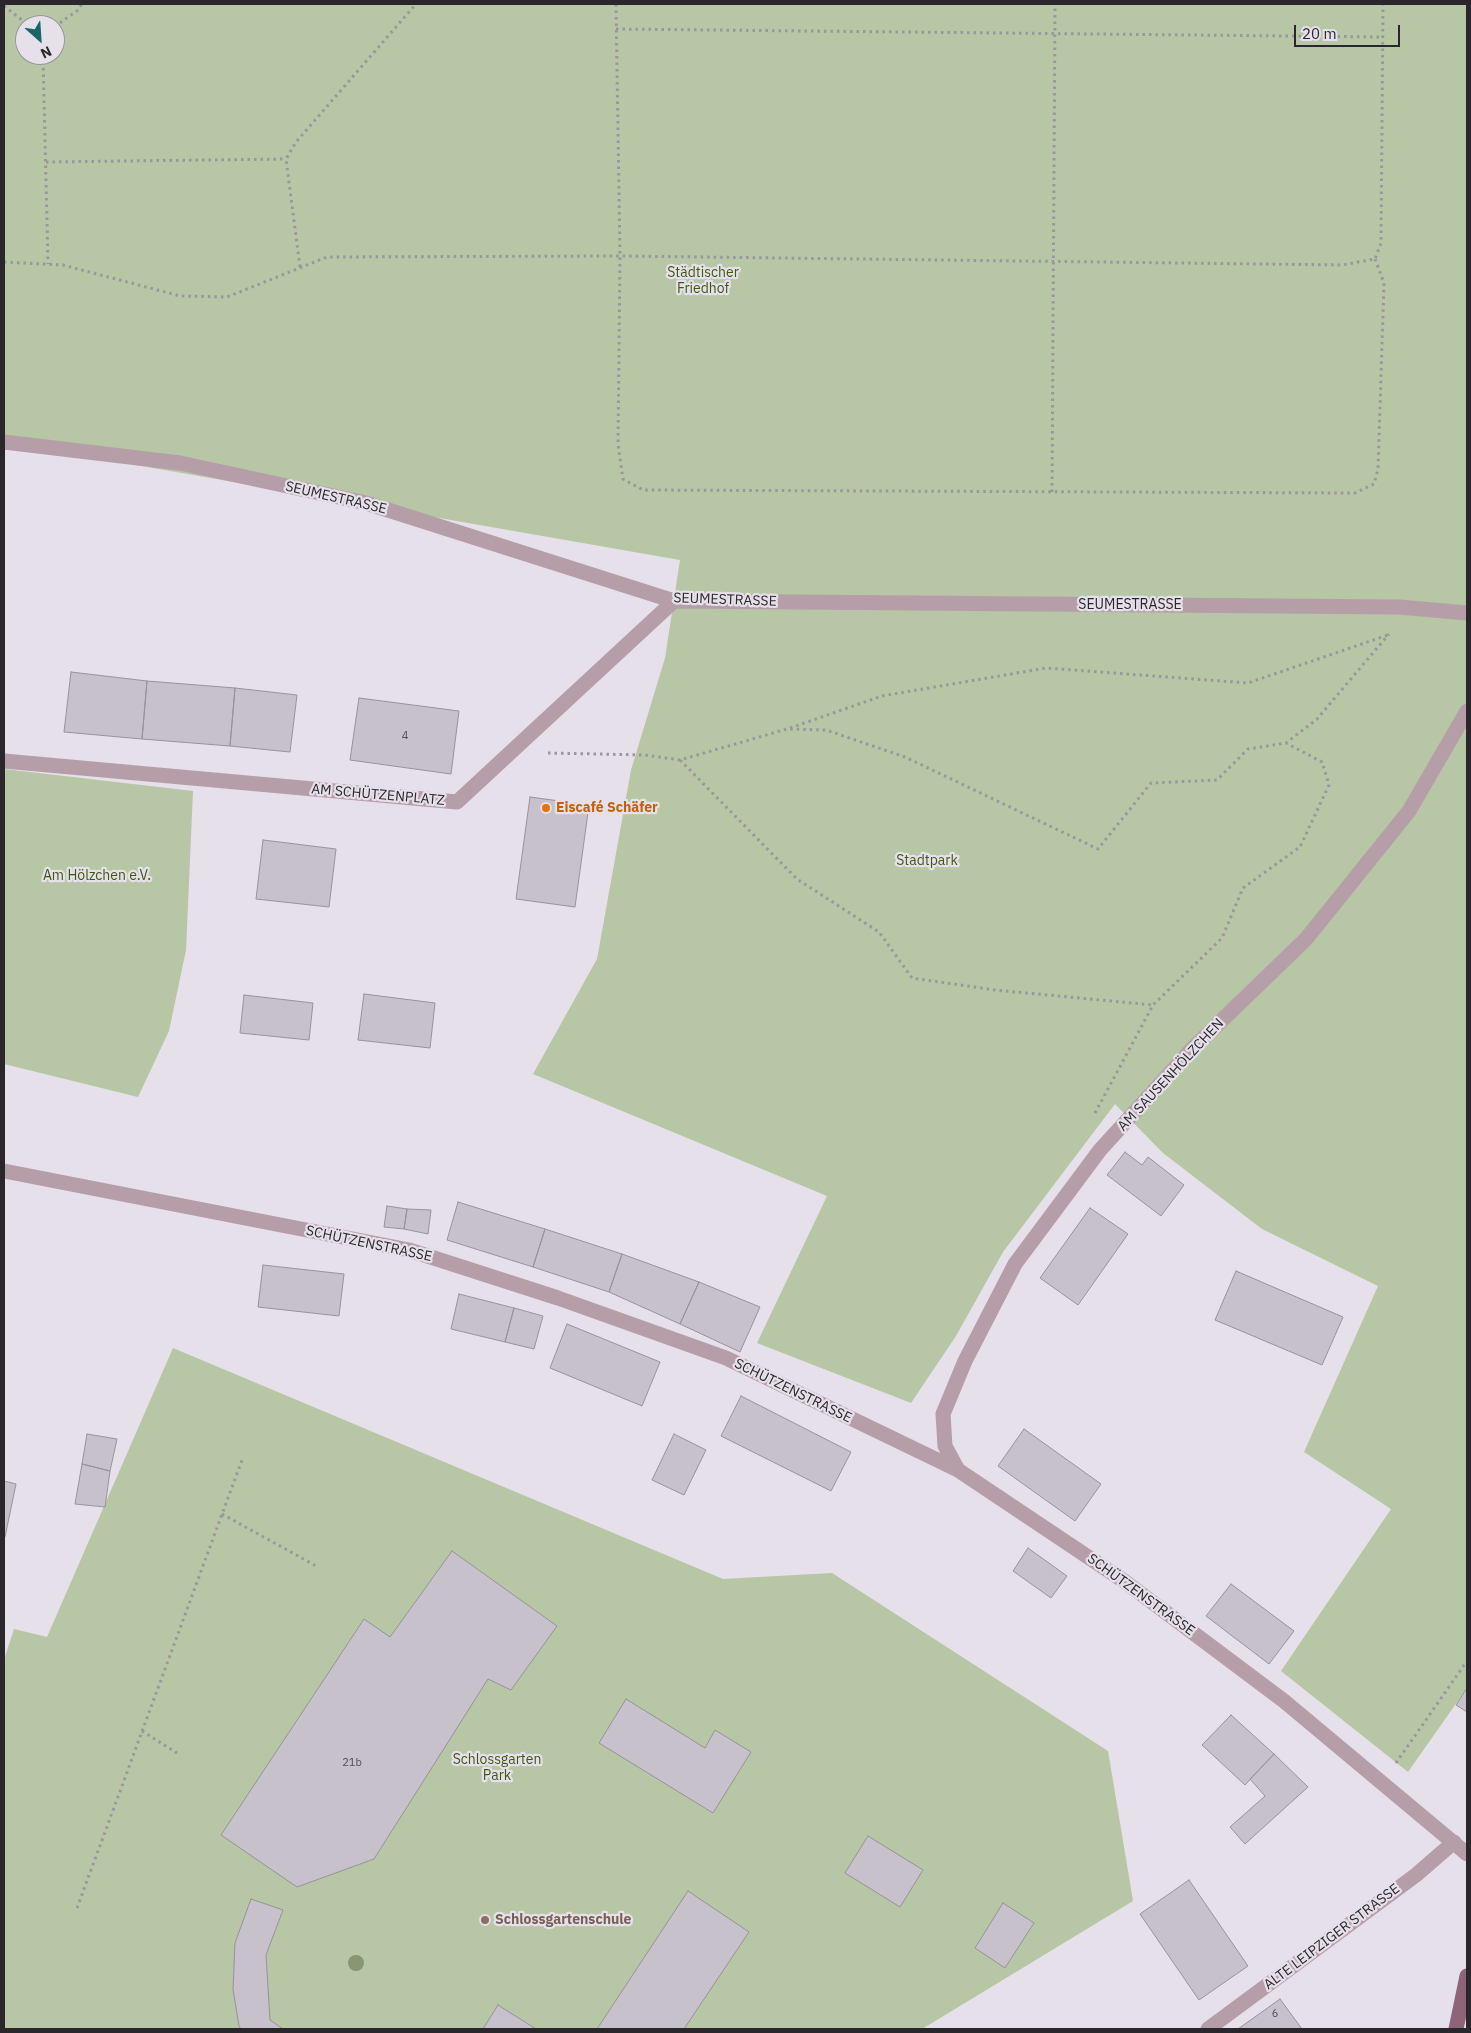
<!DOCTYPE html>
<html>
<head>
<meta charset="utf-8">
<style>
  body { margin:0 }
  #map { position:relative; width:1471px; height:2033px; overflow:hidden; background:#e6e0ea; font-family:"IBM Plex Sans",sans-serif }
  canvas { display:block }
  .frame { position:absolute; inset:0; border:5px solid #29272b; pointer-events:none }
  .north { position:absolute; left:15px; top:15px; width:50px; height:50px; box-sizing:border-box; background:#e6e0ea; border:1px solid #9a969e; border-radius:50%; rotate:154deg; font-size:14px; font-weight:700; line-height:20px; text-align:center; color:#29272b }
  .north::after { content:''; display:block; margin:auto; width:18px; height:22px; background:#186665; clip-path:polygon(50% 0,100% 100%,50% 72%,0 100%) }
  .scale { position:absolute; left:1294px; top:25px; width:106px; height:22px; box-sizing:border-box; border:2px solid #29272b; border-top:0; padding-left:6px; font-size:15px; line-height:18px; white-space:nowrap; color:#29272b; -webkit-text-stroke:4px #e6e0ea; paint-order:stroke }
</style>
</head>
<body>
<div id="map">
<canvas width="1471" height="2033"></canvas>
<div class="frame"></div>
<div class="north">N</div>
<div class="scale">20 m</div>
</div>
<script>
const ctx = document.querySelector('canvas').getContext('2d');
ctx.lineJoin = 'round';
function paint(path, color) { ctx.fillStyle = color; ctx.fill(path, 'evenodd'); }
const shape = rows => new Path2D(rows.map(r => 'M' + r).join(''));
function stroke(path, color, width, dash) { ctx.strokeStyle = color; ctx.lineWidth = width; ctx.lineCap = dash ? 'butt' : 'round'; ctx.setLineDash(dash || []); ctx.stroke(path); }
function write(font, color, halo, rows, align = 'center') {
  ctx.font = font + ' "IBM Plex Sans",sans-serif'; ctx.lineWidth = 4.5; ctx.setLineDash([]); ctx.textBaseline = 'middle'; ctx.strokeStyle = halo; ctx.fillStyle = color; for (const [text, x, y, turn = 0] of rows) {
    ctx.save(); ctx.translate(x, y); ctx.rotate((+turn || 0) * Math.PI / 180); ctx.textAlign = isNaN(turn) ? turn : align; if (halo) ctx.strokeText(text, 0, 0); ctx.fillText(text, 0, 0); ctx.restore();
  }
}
paint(shape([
  [4,4,1467,4,1467,1688,1408,1772,1281,1671,1391,1509,1304,1452,1378,1286,1262,1229,1163,1153,1115,1104,1003,1252,956,1336,911,1403,757,1343,827,1196,533,1074,597,959,631,770,665,658,680,560,4,442],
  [25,25,55,25,55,55,25,55],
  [4,769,193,791,186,950,169,1031,138,1097,4,1064],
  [173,1348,723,1579,832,1573,1108,1751,1133,1901,922,2029,4,2029,4,1660,14,1629,47,1637]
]), '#b7c6a4');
const building = shape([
  [71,672,147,681,142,739,64,732,71,672],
  [147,681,235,688,230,746,142,739,147,681],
  [235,688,297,695,290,752,230,746,235,688],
  [359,698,459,711,451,774,350,760,359,698],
  [530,797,589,805,575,907,516,899,530,797],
  [263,840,336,849,329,907,256,899,263,840],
  [364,994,435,1003,430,1048,358,1040,364,994],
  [244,995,313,1003,309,1040,240,1033,244,995],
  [1125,1152,1142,1165,1148,1157,1184,1185,1161,1216,1107,1175,1125,1152],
  [458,1202,545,1229,533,1267,447,1240,458,1202],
  [387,1206,407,1209,404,1229,384,1227,387,1206],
  [1090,1208,1128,1234,1078,1305,1040,1278,1090,1208],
  [407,1209,431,1210,428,1234,404,1229,407,1209],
  [545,1229,622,1254,609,1292,533,1267,545,1229],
  [622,1254,699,1282,680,1324,609,1292,622,1254],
  [263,1265,344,1274,339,1316,258,1307,263,1265],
  [1236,1271,1343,1317,1322,1365,1215,1320,1236,1271],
  [699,1282,760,1307,740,1352,680,1324,699,1282],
  [459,1294,514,1308,505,1342,451,1329,459,1294],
  [514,1308,543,1316,534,1349,505,1342,514,1308],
  [567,1324,660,1362,642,1406,550,1368,567,1324],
  [741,1396,851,1452,831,1491,721,1436,741,1396],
  [1024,1429,1101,1484,1075,1521,998,1466,1024,1429],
  [87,1434,117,1439,110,1471,82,1464,87,1434],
  [674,1434,706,1450,684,1495,652,1480,674,1434],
  [82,1464,110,1471,105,1507,75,1504,82,1464],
  [4,1481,16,1484,5,1537,4,1537,4,1481],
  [1028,1548,1067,1576,1051,1598,1013,1571,1028,1548],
  [452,1551,557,1626,511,1690,488,1679,374,1859,297,1887,221,1835,364,1619,390,1637,452,1551],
  [1231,1584,1294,1631,1269,1664,1206,1616,1231,1584],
  [1467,1688,1467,1712,1456,1705,1467,1688],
  [626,1699,705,1748,715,1730,751,1752,713,1813,599,1743,626,1699],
  [1231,1715,1274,1754,1245,1785,1202,1745,1231,1715],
  [1274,1754,1308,1787,1245,1844,1230,1827,1265,1796,1250,1779,1274,1754],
  [868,1836,923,1870,900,1907,845,1873,868,1836],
  [1189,1880,1248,1966,1199,2000,1140,1914,1189,1880],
  [688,1891,749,1932,684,2029,597,2029,688,1891],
  [251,1899,283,1910,266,1955,270,2020,283,2029,241,2029,239,2026,233,1989,235,1943,251,1899],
  [1003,1903,1034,1923,1005,1968,975,1948,1003,1903],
  [1280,1999,1302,2029,1238,2029,1280,1999],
  [498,2005,536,2029,483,2029,498,2005]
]);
paint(building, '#c6c1cb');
stroke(building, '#98929c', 1);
stroke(shape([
  [616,4,620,256,618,444,623,479,643,490,1355,493,1374,484,1378,469,1384,283,1375,259],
  [4,6,22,20,39,25],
  [47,25,61,22,77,11,82,4],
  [616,29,1383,37],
  [43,55,48,264],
  [46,162,286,159],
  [4,262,63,265,180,296,227,297,327,257,620,256,1342,265,1375,259,1381,243,1383,4],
  [300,267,286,159,296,142,416,4],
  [1052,492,1055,4],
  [790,728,882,696,1046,668,1248,683,1388,635],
  [548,753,645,755,680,760,787,729,826,730,905,757,1098,849,1151,783,1217,780,1248,749,1286,743,1317,719,1389,634],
  [680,760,797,879,879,932,912,978,995,990,1153,1005],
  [1095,1113,1153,1005,1222,938,1243,888,1300,847,1329,785,1322,762,1286,743],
  [222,1514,318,1567],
  [142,1731,177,1753],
  [1396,1763,1467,1661],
  [77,1908,242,1460]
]), '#9a969e', 3, [2.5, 4]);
stroke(shape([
  [4,442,180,463,366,503,674,601,1399,607,1467,613],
  [4,761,457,802,674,601],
  [4,1171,409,1250,558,1298,726,1358,958,1470,1124,1581,1284,1701,1467,1854],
  [958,1470,945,1446,943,1414,965,1361,1015,1264,1100,1150,1191,1050,1306,939,1409,811,1467,711],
  [1208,2029,1416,1875,1454,1842]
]), '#b69ea9', 15);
stroke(shape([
  [1456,2029,1467,1976]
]), '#8e6478', 15);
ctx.fillStyle = '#8a9572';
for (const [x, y] of [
  [356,1963]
]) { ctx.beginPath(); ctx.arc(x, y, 8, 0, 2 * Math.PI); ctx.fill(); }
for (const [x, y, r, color] of [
  [546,808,5,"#e8710a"],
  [485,1920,5,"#8d6e63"]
]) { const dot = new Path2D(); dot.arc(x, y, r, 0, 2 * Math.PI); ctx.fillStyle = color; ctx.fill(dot); stroke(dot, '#e6e0ea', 2); }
write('11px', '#504e53', null, [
  ["4",405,736],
  ["21b",352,1763],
  ["6",1275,2014]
]);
write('14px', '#3f5810', '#e6e0ea', [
  ["Städtischer",703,273],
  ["Friedhof",703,289],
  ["Stadtpark",927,861],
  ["Am Hölzchen e.V.",97,876],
  ["Schlossgarten",497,1760],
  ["Park",497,1776]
]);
write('14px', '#29272b', '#e6e0ea', [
  ["SEUMESTRASSE",336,498,13],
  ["SEUMESTRASSE",725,600,2],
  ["SEUMESTRASSE",1130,605],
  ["AM SCHÜTZENPLATZ",378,795,5],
  ["AM SAUSENHÖLZCHEN",1171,1075,-47],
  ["SCHÜTZENSTRASSE",369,1244,12],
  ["SCHÜTZENSTRASSE",793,1391,26],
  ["SCHÜTZENSTRASSE",1141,1595,36],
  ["ALTE LEIPZIGER STRASSE",1332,1937,-37]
]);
write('bold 14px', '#c56008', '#e6e0ea', [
  ["Eiscafé Schäfer",556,808]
], 'left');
write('bold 14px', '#785e54', '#e6e0ea', [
  ["Schlossgartenschule",495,1920]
], 'left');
</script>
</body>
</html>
